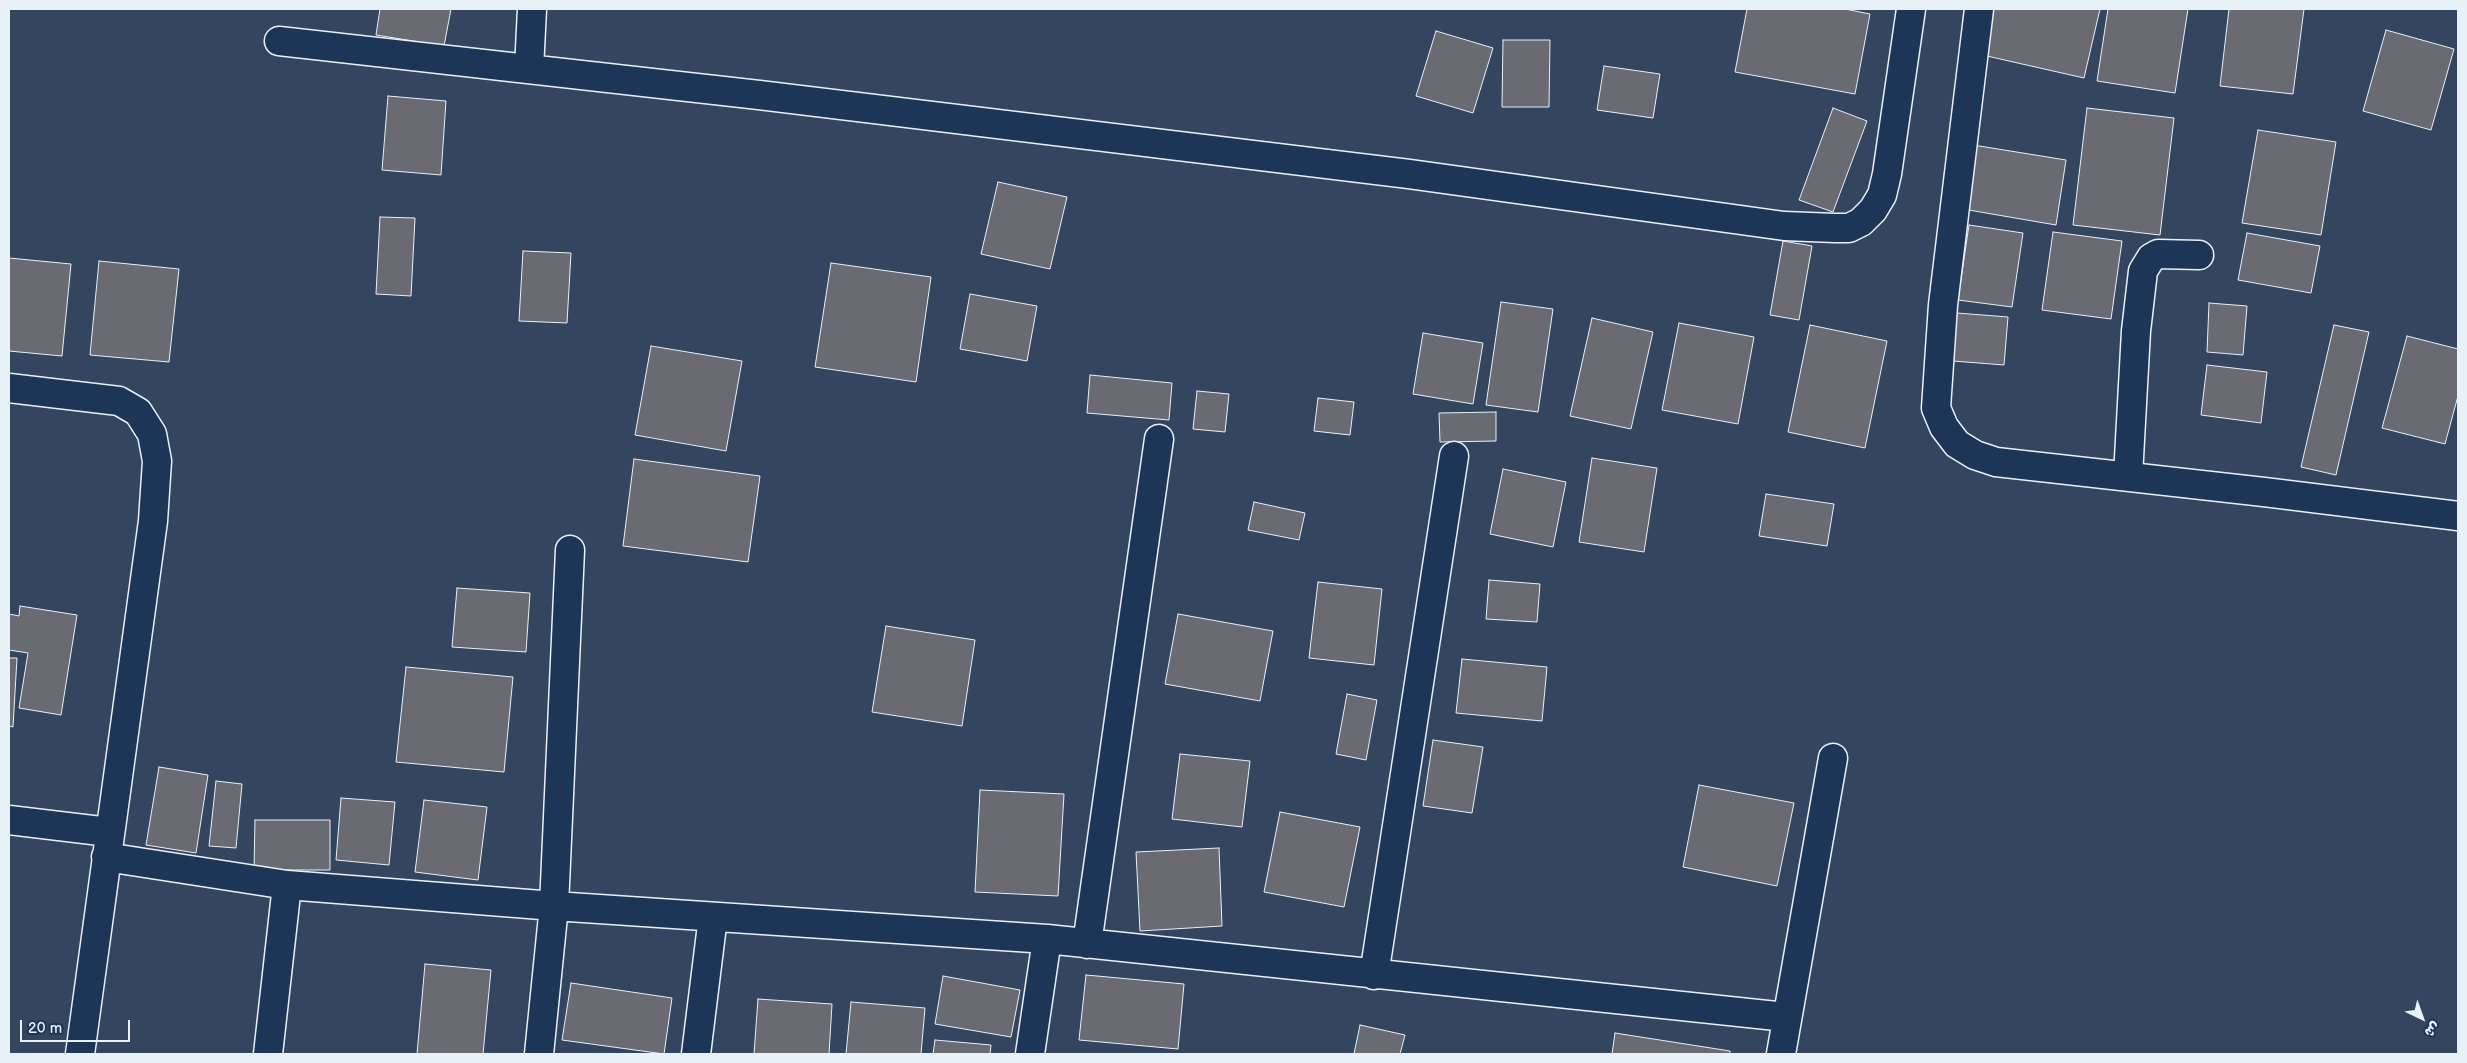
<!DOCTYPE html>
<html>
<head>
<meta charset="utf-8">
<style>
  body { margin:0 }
  #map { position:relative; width:2467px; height:1063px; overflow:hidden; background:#34455f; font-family:"Balsamiq Sans","Playpen Sans Arabic",sans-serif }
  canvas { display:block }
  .frame { position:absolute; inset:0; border:10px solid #e8f1f8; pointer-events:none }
  .north { position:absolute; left:2397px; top:993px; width:50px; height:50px; -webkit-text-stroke:4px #1d3557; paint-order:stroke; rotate:138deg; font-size:14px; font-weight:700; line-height:20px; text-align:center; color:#e8f1f8 }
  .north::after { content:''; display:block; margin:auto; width:18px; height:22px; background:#e8f1f8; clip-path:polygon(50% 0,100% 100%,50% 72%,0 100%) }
  .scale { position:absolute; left:20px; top:1020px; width:110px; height:22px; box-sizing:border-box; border:2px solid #e8f1f8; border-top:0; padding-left:6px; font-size:15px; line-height:18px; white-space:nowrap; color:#e8f1f8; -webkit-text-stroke:4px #1d3557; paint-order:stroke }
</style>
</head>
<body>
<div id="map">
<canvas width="2467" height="1063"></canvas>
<div class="frame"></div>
<div class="north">ش</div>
<div class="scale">20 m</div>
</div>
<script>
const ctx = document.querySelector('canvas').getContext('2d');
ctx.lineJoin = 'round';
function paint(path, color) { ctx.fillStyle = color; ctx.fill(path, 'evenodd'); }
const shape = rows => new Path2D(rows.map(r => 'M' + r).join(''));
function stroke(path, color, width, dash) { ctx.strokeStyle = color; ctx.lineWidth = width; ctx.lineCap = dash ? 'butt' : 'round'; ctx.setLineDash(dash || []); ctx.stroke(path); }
const building = shape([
  [380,9,451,9,444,46,376,35,380,9],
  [1747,9,1845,9,1870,14,1855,94,1735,72,1747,9],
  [1988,9,2100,9,2084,78,1978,54,1988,9],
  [2108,9,2188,9,2175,93,2097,81,2108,9],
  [2229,9,2304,9,2293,94,2220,86,2229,9],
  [2386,30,2454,49,2431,130,2363,111,2386,30],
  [1436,31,1493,48,1473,113,1416,96,1436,31],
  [1503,40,1550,40,1549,107,1502,107,1503,40],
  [1604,66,1660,74,1653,118,1597,110,1604,66],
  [388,96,446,101,441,175,382,170,388,96],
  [1833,108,1867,121,1833,212,1799,200,1833,108],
  [2087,108,2174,118,2160,235,2073,225,2087,108],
  [2258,130,2336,142,2321,235,2242,223,2258,130],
  [1967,144,2066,160,2056,225,1957,208,1967,144],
  [998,182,1067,197,1050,269,981,254,998,182],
  [380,217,415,218,411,296,376,294,380,217],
  [1969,225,2023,233,2012,307,1958,300,1969,225],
  [2053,232,2122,241,2111,319,2042,310,2053,232],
  [2247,233,2320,246,2311,293,2238,280,2247,233],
  [1783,241,1812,246,1799,320,1770,315,1783,241],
  [523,251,571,253,567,323,519,321,523,251],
  [9,258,71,264,62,356,9,351,9,258],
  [99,261,179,269,169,362,90,355,99,261],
  [831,263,931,277,916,382,815,367,831,263],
  [970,294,1037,306,1027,361,960,349,970,294],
  [1501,302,1553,309,1538,412,1486,405,1501,302],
  [2209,303,2247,306,2243,355,2207,352,2209,303],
  [1957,313,2008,317,2004,365,1953,361,1957,313],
  [1592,318,1653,332,1631,429,1570,416,1592,318],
  [1679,323,1754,337,1738,424,1662,410,1679,323],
  [1810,325,1887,341,1865,448,1788,432,1810,325],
  [2334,325,2369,332,2336,475,2301,467,2334,325],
  [1423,333,1483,343,1473,404,1413,394,1423,333],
  [2407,336,2458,349,2458,396,2445,444,2382,428,2407,336],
  [651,346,742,361,726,451,635,435,651,346],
  [2207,365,2267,372,2261,423,2201,415,2207,365],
  [1090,375,1172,383,1169,420,1087,413,1090,375],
  [1197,391,1229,394,1225,432,1193,429,1197,391],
  [1318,398,1354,402,1350,435,1314,431,1318,398],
  [1496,412,1496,441,1440,442,1439,413,1496,412],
  [1592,458,1657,468,1644,552,1579,542,1592,458],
  [634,459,760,476,748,562,623,546,634,459],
  [1503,469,1566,482,1553,547,1490,534,1503,469],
  [1766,494,1834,504,1827,546,1759,536,1766,494],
  [1254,502,1305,513,1299,540,1248,530,1254,502],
  [1489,580,1540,584,1537,622,1486,619,1489,580],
  [1318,582,1382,589,1374,665,1309,658,1318,582],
  [457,588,530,593,526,652,452,647,457,588],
  [20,606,77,615,61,715,19,708,28,653,9,650,9,614,19,616,20,606],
  [1178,614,1273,631,1260,701,1165,684,1178,614],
  [886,626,975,640,962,726,872,712,886,626],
  [9,658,17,658,13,727,9,726,9,658],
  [1462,659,1547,667,1542,721,1456,713,1462,659],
  [406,667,513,677,504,772,396,762,406,667],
  [1347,694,1377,700,1366,760,1336,754,1347,694],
  [1433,740,1483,747,1472,813,1423,806,1433,740],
  [1180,754,1250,761,1242,827,1172,819,1180,754],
  [159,767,208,775,196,853,146,845,159,767],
  [216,781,242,784,236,848,209,846,216,781],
  [1699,785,1794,803,1777,886,1683,867,1699,785],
  [980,790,1064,794,1058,896,975,892,980,790],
  [341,798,395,802,389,865,336,860,341,798],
  [424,800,487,807,478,880,415,872,424,800],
  [1280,812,1360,827,1344,907,1264,892,1280,812],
  [255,820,330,820,330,870,254,870,255,820],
  [1219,848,1222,926,1140,931,1136,852,1219,848],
  [425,964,491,970,483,1054,417,1054,425,964],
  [1086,975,1184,984,1178,1049,1079,1040,1086,975],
  [943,976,1020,990,1011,1037,935,1024,943,976],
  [571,983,672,998,664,1054,562,1040,571,983],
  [758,999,832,1004,829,1054,754,1054,758,999],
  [851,1002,925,1008,921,1054,846,1054,851,1002],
  [1360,1025,1405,1035,1400,1054,1354,1054,1360,1025],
  [1615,1033,1730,1051,1730,1054,1612,1054,1615,1033],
  [935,1040,991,1045,990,1054,933,1054,935,1040]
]);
paint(building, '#696a72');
stroke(building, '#e8f1f8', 1);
const minor = shape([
  [1979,9,1943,305,1936,408,1944,427,1957,444,1975,455,1996,462,2264,492,2458,516],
  [279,41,759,95,1409,174,1784,226,1835,228,1849,228,1861,222,1873,210,1882,195,1887,174,1911,9],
  [529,69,532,9],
  [9,388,119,401,138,412,152,434,157,461,153,521,80,1054],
  [2128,476,2136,331,2143,271,2151,258,2158,254,2199,255],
  [9,820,109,832],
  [106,857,287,885,554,906,1047,939,1786,1017],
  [1087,944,1159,439],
  [1374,975,1454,456],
  [268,1054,287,885],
  [539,1054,554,906,570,550],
  [696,1054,713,917],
  [1030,1054,1047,939],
  [1781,1054,1833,758]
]);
stroke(minor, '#e8f1f8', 31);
stroke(minor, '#1d3557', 28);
</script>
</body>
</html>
